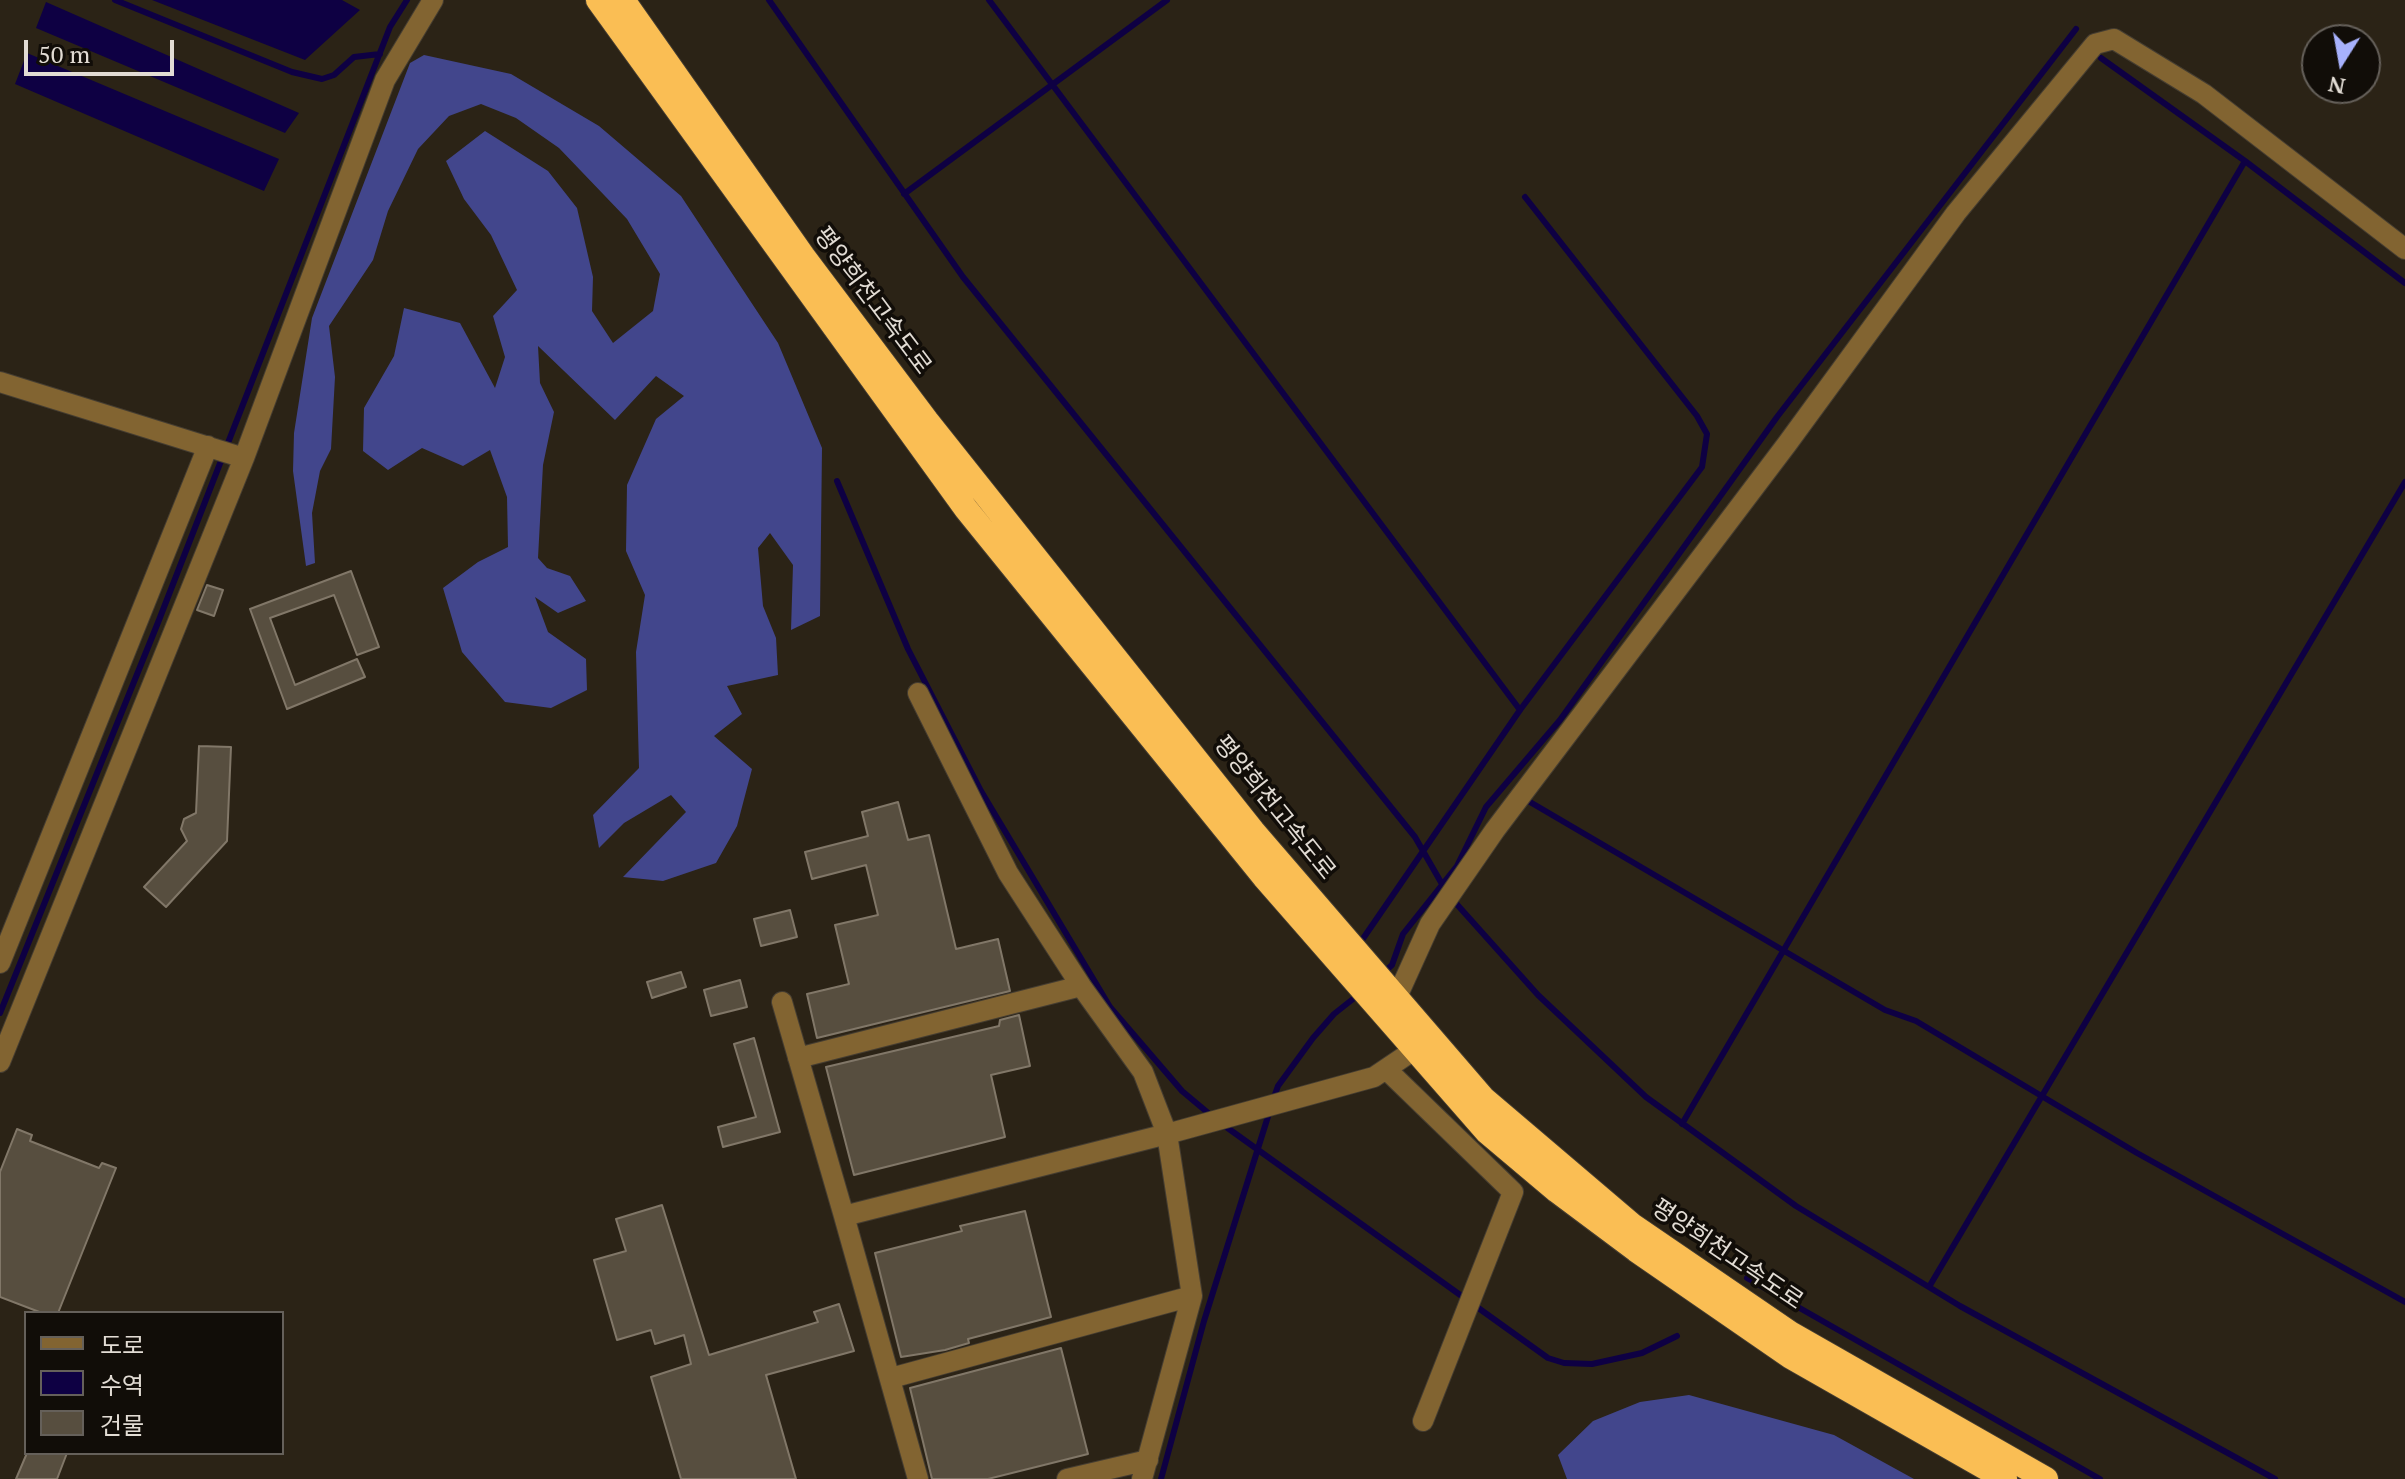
<!DOCTYPE html>
<html>
<head>
<meta charset="utf-8">
<style>
  body { margin:0 }
  #map { position:relative; width:2405px; height:1479px; overflow:hidden; background:#2b2316; font-family:"PT Serif","Noto Sans KR",serif }
  canvas { display:block }
  .legend { position:absolute; left:24px; top:1311px; width:260px; height:144px; box-sizing:border-box; background:#110d08; border:2px solid #65605a; margin:0; padding:10px 14px; list-style:none; font-size:24px; color:#e2dcd4 }
  .legend li { display:flex; align-items:center; gap:16px; height:40px }
  .legend b { width:40px; border:2px solid #65605a }
  .north { position:absolute; left:2301px; top:24px; width:80px; height:80px; box-sizing:border-box; background:#110d08; border:2px solid #65605a; border-radius:50%; rotate:191deg; font-size:22px; font-weight:700; line-height:32px; text-align:center; color:#e2dcd4 }
  .north::after { content:''; display:block; margin:auto; width:28px; height:36px; background:#a7b1fc; clip-path:polygon(50% 0,100% 100%,50% 72%,0 100%) }
  .scale { position:absolute; left:24px; top:40px; width:150px; height:36px; box-sizing:border-box; border:4px solid #e2dcd4; border-top:0; padding-left:10px; font-size:24px; line-height:28px; white-space:nowrap; color:#e2dcd4; -webkit-text-stroke:6px #110d08; paint-order:stroke }
</style>
</head>
<body>
<div id="map">
<canvas width="2405" height="1479"></canvas>
<ul class="legend">
<li><b style="height:10px;background:#826431"></b>도로</li>
<li><b style="height:22px;background:#0e0043"></b>수역</li>
<li><b style="height:22px;background:#574e3f"></b>건물</li>
</ul>
<div class="north">N</div>
<div class="scale">50 m</div>
</div>
<script>
const ctx = document.querySelector('canvas').getContext('2d');
ctx.lineJoin = 'round';
function paint(path, color) { ctx.fillStyle = color; ctx.fill(path, 'evenodd'); }
const shape = rows => new Path2D(rows.map(r => 'M' + r).join(''));
function stroke(path, color, width, dash) { ctx.strokeStyle = color; ctx.lineWidth = width; ctx.lineCap = dash ? 'butt' : 'round'; ctx.setLineDash(dash || []); ctx.stroke(path); }
function write(font, color, halo, rows, align = 'center') {
  ctx.font = font + ' "PT Serif","Noto Sans KR",serif'; ctx.lineWidth = 7; ctx.setLineDash([]); ctx.textBaseline = 'middle'; ctx.strokeStyle = halo; ctx.fillStyle = color; for (const [text, x, y, turn = 0] of rows) {
    ctx.save(); ctx.translate(x, y); ctx.rotate((+turn || 0) * Math.PI / 180); ctx.textAlign = isNaN(turn) ? turn : align; if (halo) ctx.strokeText(text, 0, 0); ctx.fillText(text, 0, 0); ctx.restore();
  }
}
paint(shape([
  [424,55,511,74,599,126,681,196,778,343,822,448,820,616,791,630,793,565,770,533,758,548,763,606,776,638,778,675,727,686,742,714,714,736,752,769,737,826,716,863,663,881,623,877,686,812,671,795,624,823,599,848,593,815,639,768,636,652,645,595,626,551,627,485,656,419,684,396,656,376,615,420,538,346,540,383,554,412,543,465,538,558,547,568,570,576,586,601,558,613,535,597,548,632,586,659,587,690,551,708,505,702,462,652,443,588,478,562,508,547,507,497,490,450,463,466,422,448,388,470,363,451,364,408,394,356,404,308,460,323,495,388,505,357,493,316,517,290,491,235,464,199,446,161,485,131,548,171,577,208,593,277,592,311,613,343,653,311,660,274,627,219,559,148,516,118,481,104,449,116,418,149,388,211,373,260,329,326,335,377,331,449,320,471,312,513,315,563,306,566,293,471,294,433,312,318,410,63],
  [1689,1395,1834,1435,1914,1479,1567,1479,1558,1455,1593,1421,1640,1402]
]), '#42468c');
paint(shape([
  [152,0,342,0,360,10,305,60],
  [46,2,299,113,285,133,36,28],
  [27,53,279,159,264,191,15,84]
]), '#0e0043');
stroke(shape([
  [115,0,292,72,322,79,334,75,354,57,380,54],
  [769,0,963,277,1415,837,1446,891],
  [989,0,1520,710],
  [2101,58,2245,161,2405,283],
  [904,194,1167,0],
  [837,481,908,649,981,791,1110,1007,1182,1091,1213,1117],
  [1530,802,1885,1010,1916,1021,2137,1153,2405,1302],
  [1453,900,1538,995,1646,1097,1796,1206,1960,1306,2275,1479],
  [1360,943,1520,710,1702,467,1707,434,1697,416,1525,197],
  [1382,974,1392,965,1403,934,1457,866,1486,807,1560,720,1777,417,2076,29],
  [0,1013,159,620,390,27,407,0],
  [1273,1100,1278,1086,1313,1038,1334,1014,1358,995],
  [1222,1124,1548,1358,1564,1363,1592,1364,1642,1353,1677,1336],
  [1682,1124,2245,161],
  [1747,1278,2100,1479],
  [1929,1287,2405,482],
  [1161,1479,1204,1321,1270,1110]
]), '#0e0043', 6);
const building = shape([
  [351,571,379,647,357,655,334,595,270,618,295,685,357,659,365,677,287,709,250,609,351,571],
  [207,585,223,590,214,616,197,610,207,585],
  [199,746,231,747,227,841,166,907,144,887,187,841,181,829,184,819,196,813,199,746],
  [898,802,908,840,929,835,956,949,998,939,1010,991,817,1038,807,994,849,984,835,925,878,915,866,865,812,879,805,852,868,836,862,812,898,802],
  [790,910,797,937,761,946,754,919,790,910],
  [681,972,686,987,652,998,647,982,681,972],
  [740,980,747,1007,711,1016,704,990,740,980],
  [1019,1015,1030,1066,991,1075,1005,1137,854,1175,826,1067,999,1026,1000,1020,1019,1015],
  [754,1038,780,1132,723,1147,718,1127,756,1117,734,1044,754,1038],
  [17,1129,32,1135,30,1141,99,1168,102,1163,116,1168,58,1313,42,1313,0,1297,0,1172,17,1129],
  [662,1205,709,1355,818,1322,814,1312,839,1304,854,1351,766,1375,796,1479,681,1479,651,1377,691,1364,684,1335,655,1344,651,1330,617,1340,594,1260,626,1251,616,1219,662,1205],
  [1025,1211,1051,1317,968,1339,969,1343,945,1350,901,1357,875,1253,962,1231,960,1226,1025,1211],
  [1061,1348,1088,1454,988,1479,932,1479,910,1388,1061,1348],
  [27,1453,67,1453,57,1479,16,1479,27,1453]
]);
paint(building, '#574e3f');
stroke(building, '#817768', 2);
const minor = shape([
  [0,382,244,458],
  [918,693,1008,873,1081,986,1143,1072,1167,1134,844,1216,918,1479],
  [0,963,208,446],
  [1396,999,1430,924,1495,830,1787,444,1956,213,2095,44,2114,39,2204,94,2405,249],
  [782,1002,844,1216],
  [798,1058,1081,986],
  [0,1062,244,458,385,80,433,0],
  [1386,1069,1513,1192,1423,1421],
  [891,1378,1192,1296],
  [1067,1479,1148,1460],
  [1142,1479,1192,1296,1167,1134,1374,1077,1414,1050]
]);
const highway = shape([
  [598,0,966,509,1264,877,1487,1132,1557,1191,1636,1250,1791,1357,2005,1479],
  [623,0,803,256,927,421,1253,831,1484,1099,1632,1225,1790,1333,2046,1479]
]);
stroke(minor, '#453d31', 22);
stroke(highway, '#453d31', 26);
stroke(minor, '#826431', 20);
stroke(highway, '#fabe54', 24);
write('24px', '#e2dcd4', '#110d08', [
  ["평양희천고속도로",872,301,53],
  ["평양희천고속도로",1274,808,51],
  ["평양희천고속도로",1727,1255,34]
]);
</script>
</body>
</html>
